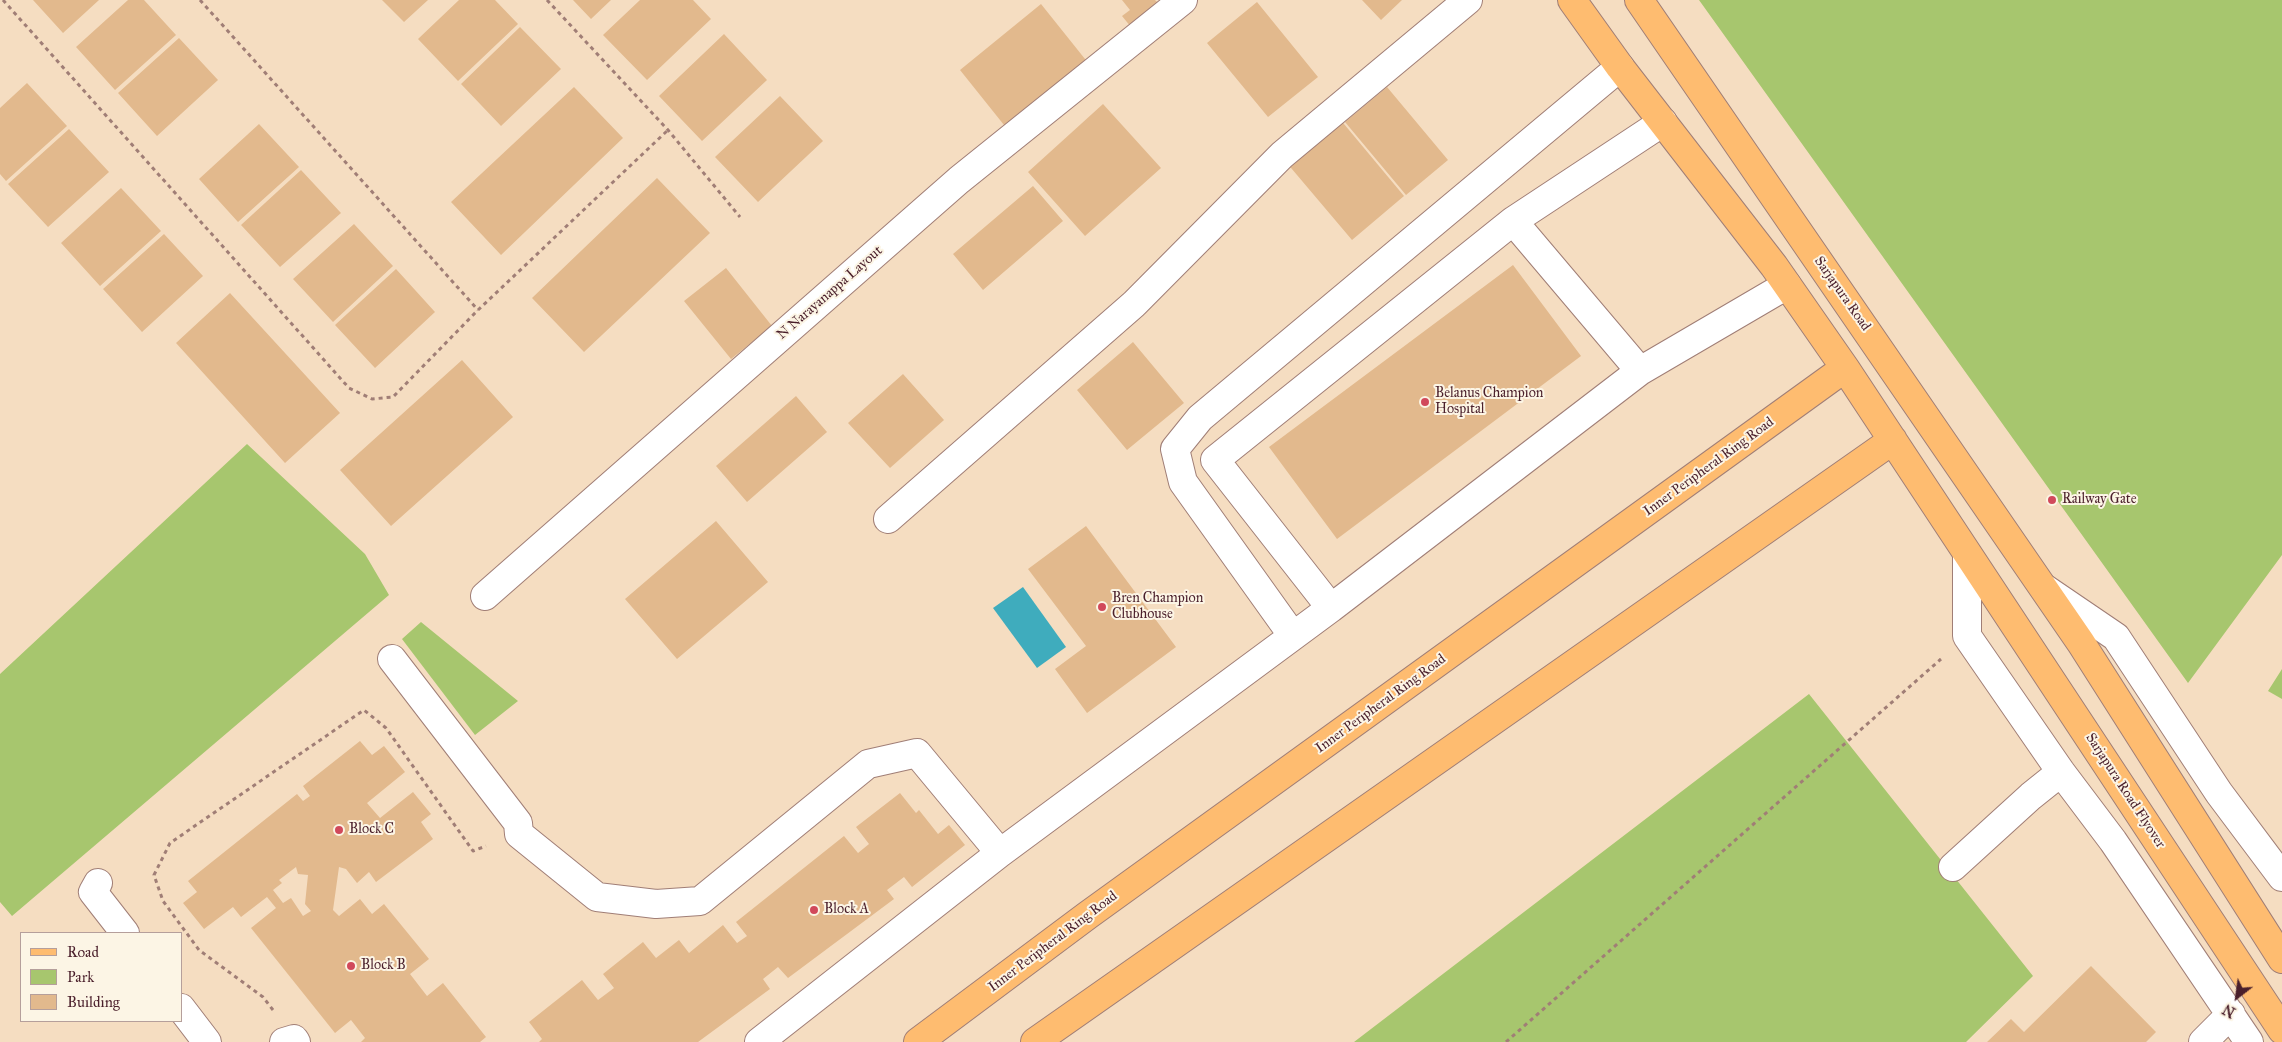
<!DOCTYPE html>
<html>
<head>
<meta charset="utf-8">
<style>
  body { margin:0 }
  #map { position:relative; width:2282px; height:1042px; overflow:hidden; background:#f5ddc1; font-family:"IM FELL Great Primer",serif }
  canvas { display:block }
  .legend { position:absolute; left:20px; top:932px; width:162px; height:90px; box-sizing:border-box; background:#fcf5e5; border:1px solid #b59f9b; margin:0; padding:6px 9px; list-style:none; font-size:15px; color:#4a1f2b }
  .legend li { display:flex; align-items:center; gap:10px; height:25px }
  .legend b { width:25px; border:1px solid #b59f9b }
  .north { position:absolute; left:2212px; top:972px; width:50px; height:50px; -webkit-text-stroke:4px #fcf5e5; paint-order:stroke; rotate:210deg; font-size:14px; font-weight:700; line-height:20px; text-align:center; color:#4a1f2b }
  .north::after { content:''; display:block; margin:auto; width:18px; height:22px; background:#4a1f2b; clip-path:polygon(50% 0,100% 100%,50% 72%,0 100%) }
</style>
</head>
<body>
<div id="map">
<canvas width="2282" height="1042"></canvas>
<ul class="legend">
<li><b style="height:6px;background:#febc70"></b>Road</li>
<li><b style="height:14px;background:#a7c66e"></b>Park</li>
<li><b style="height:14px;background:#e2b98d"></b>Building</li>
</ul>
<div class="north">N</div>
</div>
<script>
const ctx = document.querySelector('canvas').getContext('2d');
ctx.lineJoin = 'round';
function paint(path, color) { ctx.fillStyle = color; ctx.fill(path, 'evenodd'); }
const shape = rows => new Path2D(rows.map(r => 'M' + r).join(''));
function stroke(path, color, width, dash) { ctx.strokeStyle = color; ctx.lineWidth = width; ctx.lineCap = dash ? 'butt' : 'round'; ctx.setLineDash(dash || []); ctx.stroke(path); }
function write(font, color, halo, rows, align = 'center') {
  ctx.font = font + ' "IM FELL Great Primer",serif'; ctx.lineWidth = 4; ctx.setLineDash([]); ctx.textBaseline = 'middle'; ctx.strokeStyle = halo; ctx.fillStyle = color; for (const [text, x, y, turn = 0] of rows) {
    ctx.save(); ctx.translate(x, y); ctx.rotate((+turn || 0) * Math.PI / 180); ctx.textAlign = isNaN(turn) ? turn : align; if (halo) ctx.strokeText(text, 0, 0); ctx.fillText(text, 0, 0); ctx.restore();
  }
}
paint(shape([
  [1699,0,2282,0,2282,555,2188,683],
  [247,444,365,554,389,595,12,916,0,902,0,674],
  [421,622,518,701,475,735,402,639],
  [2282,669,2282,699,2268,691],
  [1809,694,2033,976,1966,1042,1354,1042]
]), '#a7c66e');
paint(shape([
  [1023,587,1066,647,1037,668,993,608]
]), '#3facbd');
paint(shape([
  [33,0,99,0,63,33],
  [128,0,144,0,176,35,115,90,76,47],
  [382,0,428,0,404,22],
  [459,0,495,0,518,24,458,81,418,39],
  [573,0,611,0,591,19],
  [640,0,693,0,711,19,647,80,603,35],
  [1122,0,1155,0,1159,4,1131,27,1122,16,1130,10],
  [1362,0,1402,0,1381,20],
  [1257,2,1318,77,1268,117,1207,43],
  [1041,4,1089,64,1008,130,960,70],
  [520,27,561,69,501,126,461,84],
  [724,34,767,80,702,141,659,96],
  [179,38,218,80,157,136,118,93],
  [27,83,67,126,6,181,0,174,0,108],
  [574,87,623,138,501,255,451,202],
  [1387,87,1448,160,1406,195,1345,122],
  [780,96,823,141,758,202,715,157],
  [1103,104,1161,168,1085,236,1028,172],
  [1339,118,1404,196,1352,240,1286,162],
  [259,124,299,167,238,222,199,179],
  [69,129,109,172,48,227,8,184],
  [301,170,341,213,280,267,241,225],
  [657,178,710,233,584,352,532,298],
  [1033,186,1063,221,983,290,953,254],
  [121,188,161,231,100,286,61,243],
  [354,224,393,266,333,322,293,279],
  [164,234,203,276,142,332,103,289],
  [1513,265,1581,356,1337,539,1269,447],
  [726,268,772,326,731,359,684,301],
  [396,269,435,312,375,368,335,325],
  [230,293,340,413,285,463,176,343],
  [1133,342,1184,403,1127,450,1077,390],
  [462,360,513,417,391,526,340,470],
  [903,374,944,420,890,468,848,423],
  [796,396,827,432,747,502,716,466],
  [716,521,768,582,677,659,625,599],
  [1086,526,1176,647,1087,713,1055,669,1086,646,1028,569],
  [360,741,372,755,384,746,405,772,367,803,380,818,413,792,431,814,421,822,433,839,376,882,369,872,357,883,346,869,339,867,333,910,339,916,360,899,372,914,384,904,429,959,410,974,427,996,443,983,486,1037,480,1042,361,1042,365,1038,351,1020,335,1033,251,928,276,908,267,897,241,917,233,907,204,929,183,903,197,892,188,881,297,794,303,801,310,796,303,786],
  [296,867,298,874,308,875,305,904,311,911,303,916,291,898,283,903,273,890,282,883,279,880],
  [900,793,916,813,919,810,938,834,949,825,965,845,912,887,904,877,887,890,894,899,788,978,778,967,763,979,770,989,698,1042,539,1042,542,1039,529,1022,582,980,598,1000,614,988,603,974,643,942,656,958,679,940,689,953,723,925,737,943,747,936,736,922,844,836,858,853,869,844,856,827],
  [2091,966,2156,1032,2146,1042,1987,1042,2011,1019,2024,1032]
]), '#e2b98d');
const minor = shape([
  [1513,221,1663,122],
  [888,519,1134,304,1282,155,1468,0],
  [1967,554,1967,636,2061,772,2113,841,2249,1042],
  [2044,588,2116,637,2219,793,2282,877],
  [485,596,959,180,1183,0],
  [1331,608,1640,371],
  [1293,636,1183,482,1175,449,1200,418,1620,67],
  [392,659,518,823,519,834,597,897,656,904,700,901,868,764,917,753,1000,853,759,1042],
  [1000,853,1331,608,1215,460,1513,221,1640,371,1787,285],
  [1953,867,2031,796,2061,772],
  [98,883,93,892,125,933],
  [181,1008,207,1042],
  [284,1042,294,1039,296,1042],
  [2203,1042,2231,1014]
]);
const major = shape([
  [1572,0,1620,67,1774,266,1845,368,2282,1030],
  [1639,0,2081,643,2282,959],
  [918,1042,1088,915,1845,368],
  [1035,1042,1893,440]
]);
stroke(minor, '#a07e76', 30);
stroke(major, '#a07e76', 30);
stroke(shape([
  [3,0,349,388,372,399,393,397,478,310,668,130],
  [200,0,478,310],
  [547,0,668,130,740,217],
  [273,1010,263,997,199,950,163,901,154,875,170,843,364,710,386,728,473,851,486,846],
  [1506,1042,1941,659]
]), '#a07e76', 3, [4, 4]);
stroke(minor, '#fff', 28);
stroke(major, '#febc70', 28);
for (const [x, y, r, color] of [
  [1425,402,5,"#d1495b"],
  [2052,500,5,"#d1495b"],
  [1102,607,5,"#d1495b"],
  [339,830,5,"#d1495b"],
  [814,910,5,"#d1495b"],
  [351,966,5,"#d1495b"]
]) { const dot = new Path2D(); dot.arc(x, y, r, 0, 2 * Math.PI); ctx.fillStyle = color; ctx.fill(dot); stroke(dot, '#fcf5e5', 2); }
write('14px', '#4a1f2b', '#fcf5e5', [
  ["N Narayanappa Layout",830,293,-41],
  ["Sarjapura Road",1842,294,55],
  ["Inner Peripheral Ring Road",1709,467,-36],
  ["Inner Peripheral Ring Road",1381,704,-36],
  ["Sarjapura Road Flyover",2125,791,57],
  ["Inner Peripheral Ring Road",1053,942,-37]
]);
write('14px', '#4a1f2b', '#fcf5e5', [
  ["Belanus Champion",1435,394],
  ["Hospital",1435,410],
  ["Railway Gate",2062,500],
  ["Bren Champion",1112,599],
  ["Clubhouse",1112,615],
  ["Block C",349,830],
  ["Block A",824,910],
  ["Block B",361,966]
], 'left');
</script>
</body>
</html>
